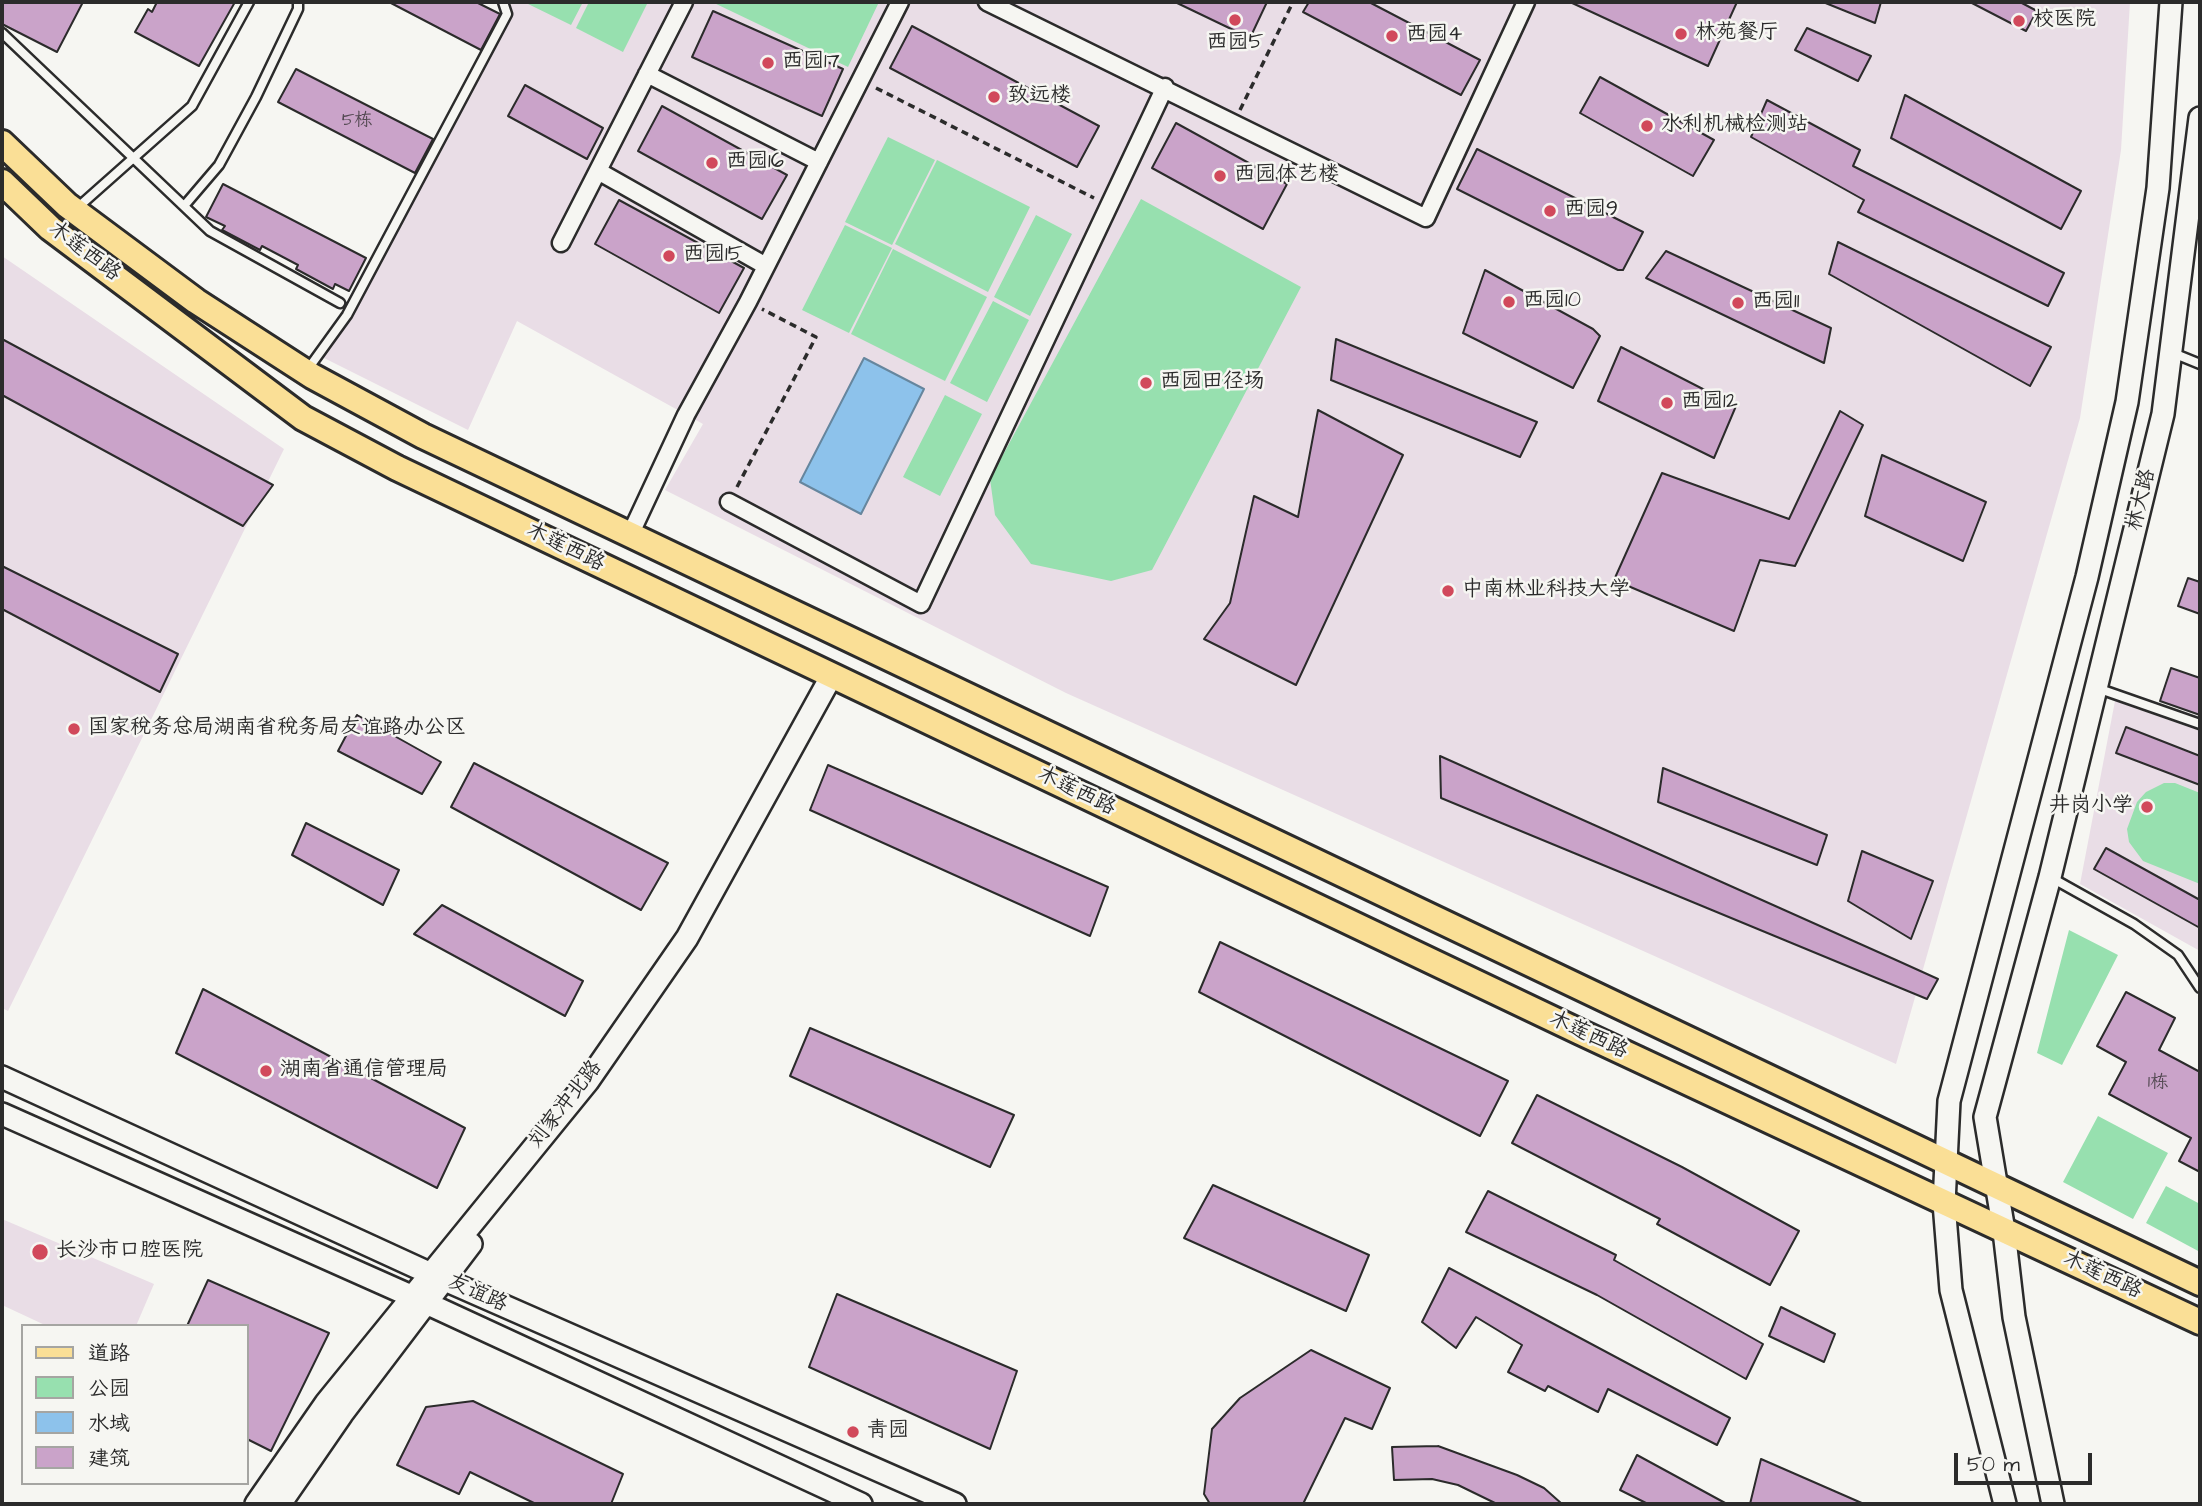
<!DOCTYPE html>
<html>
<head>
<meta charset="utf-8">
<style>
  body { margin:0 }
  #map { position:relative; width:2202px; height:1506px; overflow:hidden; background:#f6f6f2; font-family:"Architects Daughter","LXGW WenKai TC",sans-serif }
  canvas { display:block }
  .frame { position:absolute; inset:0; border:4px solid #2b2b2b; pointer-events:none }
  .legend { position:absolute; left:21px; top:1324px; width:228px; height:161px; box-sizing:border-box; background:#f6f6f2; border:2px solid #a5a5a2; margin:0; padding:9px 12px; list-style:none; font-size:21px; color:#2b2b2b }
  .legend li { display:flex; align-items:center; gap:14px; height:35px }
  .legend b { width:35px; border:2px solid #a5a5a2 }
  .scale { position:absolute; left:1954px; top:1453px; width:138px; height:32px; box-sizing:border-box; border:4px solid #2b2b2b; border-top:0; padding-left:9px; font-size:21px; line-height:24px; white-space:nowrap; color:#2b2b2b; -webkit-text-stroke:5px #f6f6f2; paint-order:stroke }
</style>
</head>
<body>
<div id="map">
<canvas width="2202" height="1506"></canvas>
<div class="frame"></div>
<ul class="legend">
<li><b style="height:9px;background:#fadf96"></b>道路</li>
<li><b style="height:19px;background:#97e0af"></b>公园</li>
<li><b style="height:19px;background:#8dc2eb"></b>水域</li>
<li><b style="height:19px;background:#caa3c9"></b>建筑</li>
</ul>
<div class="scale">50 m</div>
</div>
<script>
const ctx = document.querySelector('canvas').getContext('2d');
ctx.lineJoin = 'round';
function paint(path, color) { ctx.fillStyle = color; ctx.fill(path, 'evenodd'); }
const shape = rows => new Path2D(rows.map(r => 'M' + r).join(''));
function stroke(path, color, width, dash) { ctx.strokeStyle = color; ctx.lineWidth = width; ctx.lineCap = dash ? 'butt' : 'round'; ctx.setLineDash(dash || []); ctx.stroke(path); }
function write(font, color, halo, rows, align = 'center') {
  ctx.font = font + ' "Architects Daughter","LXGW WenKai TC",sans-serif'; ctx.lineWidth = 5; ctx.setLineDash([]); ctx.textBaseline = 'middle'; ctx.strokeStyle = halo; ctx.fillStyle = color; for (const [text, x, y, turn = 0] of rows) {
    ctx.save(); ctx.translate(x, y); ctx.rotate((+turn || 0) * Math.PI / 180); ctx.textAlign = isNaN(turn) ? turn : align; if (halo) ctx.strokeText(text, 0, 0); ctx.fillText(text, 0, 0); ctx.restore();
  }
}
paint(shape([
  [509,2,2130,2,2121,150,2080,418,1896,1064,1066,693,665,490,703,424,517,321,468,430,320,356,342,332,511,14],
  [2,256,284,449,8,1011,2,1008],
  [2115,701,2200,731,2200,951,2080,884],
  [2,1219,154,1284,136,1326,47,1326,2,1305]
]), '#e9dde6');
paint(shape([
  [524,2,583,2,571,25],
  [589,2,648,2,623,52,576,28],
  [712,2,879,2,848,67],
  [888,137,935,160,892,245,845,222],
  [937,160,1030,207,988,292,895,244],
  [1141,199,1301,287,1152,570,1111,581,1031,564,995,515,990,479],
  [1036,215,1072,234,1030,316,994,297],
  [845,225,892,248,849,333,802,310],
  [893,249,987,297,945,381,851,334],
  [993,301,1029,320,987,402,950,383],
  [945,395,982,414,940,496,903,477],
  [2164,783,2175,783,2200,793,2200,884,2143,861,2129,842,2127,829,2137,802,2146,792],
  [2069,930,2118,955,2062,1065,2037,1053],
  [2098,1116,2168,1153,2133,1219,2063,1182],
  [2166,1186,2200,1204,2200,1252,2146,1223]
]), '#97e0af');
const water = shape([
  [864,358,924,389,861,514,800,482,864,358]
]);
paint(water, '#8dc2eb');
stroke(water, '#66869e', 2);
const building = shape([
  [2,2,83,2,57,52,2,24,2,2],
  [157,2,235,2,199,66,135,32,148,9,152,12,157,2],
  [389,2,476,2,500,14,481,50,389,2],
  [1175,2,1267,2,1250,38,1175,2],
  [1309,2,1369,2,1480,60,1461,95,1303,12,1309,2],
  [1570,2,1737,2,1708,66,1570,2],
  [1823,2,1881,2,1875,23,1823,2],
  [1970,2,2020,2,2037,11,2026,31,1970,2],
  [713,11,843,69,822,116,692,57,713,11],
  [912,26,1099,126,1077,167,890,68,912,26],
  [1807,28,1871,56,1858,81,1795,50,1807,28],
  [296,69,433,139,415,173,278,102,296,69],
  [1600,77,1714,140,1693,176,1580,113,1600,77],
  [525,85,603,128,587,159,508,116,525,85],
  [1905,95,2081,191,2061,229,1891,138,1905,95],
  [1767,100,1860,150,1853,166,2064,273,2048,306,1858,212,1864,200,1751,137,1767,100],
  [662,106,787,175,762,219,638,151,662,106],
  [1176,123,1287,184,1263,229,1152,168,1176,123],
  [1477,149,1643,232,1623,270,1618,270,1457,189,1477,149],
  [223,184,366,258,349,291,335,284,333,289,296,269,298,265,262,246,260,250,222,230,225,226,206,217,223,184],
  [619,200,744,268,719,313,595,244,619,200],
  [1838,242,2051,347,2030,386,1829,274,1838,242],
  [1666,251,1831,328,1824,363,1646,278,1666,251],
  [1485,270,1593,329,1600,336,1573,388,1463,333,1485,270],
  [2,339,273,485,243,526,2,395,2,339],
  [1336,339,1537,422,1520,457,1331,380,1336,339],
  [1621,347,1736,406,1714,458,1598,401,1621,347],
  [1318,410,1403,455,1296,685,1204,639,1230,603,1254,496,1298,517,1318,410],
  [1840,411,1863,425,1795,566,1760,560,1734,631,1614,580,1662,473,1789,519,1840,411],
  [1882,455,1986,502,1963,561,1865,516,1882,455],
  [2,566,178,654,160,692,2,609,2,566],
  [2188,578,2200,582,2200,614,2178,606,2188,578],
  [2171,668,2200,678,2200,715,2160,701,2171,668],
  [357,715,441,762,422,794,338,751,357,715],
  [2126,727,2200,756,2200,785,2116,753,2126,727],
  [1440,756,1896,960,1938,979,1927,999,1441,798,1440,756],
  [474,763,668,863,641,910,451,807,474,763],
  [828,765,1108,887,1090,936,810,810,828,765],
  [1663,768,1827,835,1817,865,1658,802,1663,768],
  [306,823,399,870,383,905,292,855,306,823],
  [2106,848,2200,900,2200,928,2094,869,2106,848],
  [1862,851,1933,881,1911,939,1848,901,1862,851],
  [442,905,583,981,565,1016,414,934,442,905],
  [1220,942,1508,1081,1480,1136,1199,992,1220,942],
  [203,989,465,1128,437,1188,176,1053,203,989],
  [2126,992,2175,1018,2159,1050,2200,1072,2200,1172,2179,1161,2191,1138,2109,1094,2126,1062,2097,1046,2126,992],
  [810,1028,1014,1115,990,1167,790,1076,810,1028],
  [1537,1095,1682,1167,1799,1231,1770,1285,1657,1224,1660,1219,1512,1143,1537,1095],
  [1213,1185,1369,1255,1346,1311,1184,1238,1213,1185],
  [1488,1191,1616,1255,1614,1260,1763,1344,1746,1379,1597,1295,1466,1232,1488,1191],
  [1449,1268,1730,1418,1717,1445,1608,1389,1598,1412,1548,1386,1545,1391,1508,1372,1522,1345,1476,1317,1456,1348,1422,1322,1449,1268],
  [208,1280,329,1333,271,1451,247,1439,247,1326,187,1326,208,1280],
  [837,1294,1017,1371,990,1449,809,1367,837,1294],
  [1781,1307,1835,1334,1824,1362,1769,1336,1781,1307],
  [1311,1350,1390,1388,1372,1429,1345,1418,1303,1504,1210,1504,1204,1494,1212,1429,1240,1398,1311,1350],
  [473,1401,623,1474,611,1504,536,1504,470,1472,459,1494,397,1465,426,1407,473,1401],
  [1438,1446,1517,1475,1544,1488,1562,1504,1497,1504,1458,1485,1432,1479,1394,1480,1392,1447,1438,1446],
  [1637,1455,1727,1504,1648,1504,1620,1490,1637,1455],
  [1761,1459,1864,1504,1750,1504,1761,1459]
]);
paint(building, '#caa3c9');
stroke(building, '#2b2b2b', 2);
const service = shape([
  [2,33,210,231,340,303],
  [184,206,219,165,256,97,298,9,298,2],
  [76,209,192,106,249,2],
  [2173,353,2200,364],
  [308,369,347,315,507,14,503,2],
  [2097,688,2200,724],
  [2050,877,2134,924,2178,955,2200,988]
]);
const minor = shape([
  [987,2,1426,218,1526,2],
  [647,74,819,162],
  [598,171,766,266],
  [561,243,684,2],
  [729,502,921,604,1165,87],
  [630,535,686,415,748,302,900,2]
]);
const secondary = shape([
  [2,1077,429,1273,955,1504],
  [2,1114,411,1296,861,1504],
  [256,1504,326,1403,588,1081,687,938,832,675],
  [280,1504,342,1414,471,1244],
  [2005,1504,1951,1290,1944,1203,1949,1101,2087,577,2127,402,2158,188,2171,2],
  [2053,1504,2014,1317,2004,1231,1985,1117,2050,877,2163,414,2200,118]
]);
const primary = shape([
  [2,143,67,205,196,301,312,376,423,436,2200,1283],
  [2,182,50,228,303,418,397,468,1580,1032,2200,1322]
]);
stroke(service, '#2b2b2b', 13);
stroke(minor, '#2b2b2b', 21);
stroke(secondary, '#2b2b2b', 26);
stroke(primary, '#2b2b2b', 30);
stroke(shape([
  [876,88,1094,198],
  [1240,110,1293,2],
  [737,487,816,337,762,309]
]), '#2b2b2b', 3.5, [7, 5]);
stroke(service, '#f6f6f2', 8);
stroke(minor, '#f6f6f2', 16);
stroke(secondary, '#f6f6f2', 21);
stroke(primary, '#fadf96', 24);
for (const [x, y, r, color] of [
  [1235,20,7,"#d1495b"],
  [2019,21,7,"#d1495b"],
  [1681,34,7,"#d1495b"],
  [1392,36,7,"#d1495b"],
  [768,63,7,"#d1495b"],
  [994,97,7,"#d1495b"],
  [1647,126,7,"#d1495b"],
  [712,163,7,"#d1495b"],
  [1220,176,7,"#d1495b"],
  [1550,211,7,"#d1495b"],
  [669,256,7,"#d1495b"],
  [1509,302,7,"#d1495b"],
  [1738,303,7,"#d1495b"],
  [1146,383,7,"#d1495b"],
  [1667,403,7,"#d1495b"],
  [1448,591,7,"#d1495b"],
  [74,729,7,"#d1495b"],
  [2147,807,7,"#d1495b"],
  [266,1071,7,"#d1495b"],
  [40,1252,9,"#d1495b"],
  [853,1432,7,"#d1495b"]
]) { const dot = new Path2D(); dot.arc(x, y, r, 0, 2 * Math.PI); ctx.fillStyle = color; ctx.fill(dot); stroke(dot, '#f6f6f2', 2.5); }
write('18px', '#534952', null, [
  ["5栋",357,121],
  ["1栋",2158,1083]
]);
write('21px', '#2b2b2b', '#f6f6f2', [
  ["校医院",2033,21],
  ["林苑餐厅",1695,34],
  ["西园4",1406,36],
  ["西园5",1235,44,"center"],
  ["西园17",782,63],
  ["致远楼",1008,97],
  ["水利机械检测站",1661,126],
  ["西园16",726,163],
  ["西园体艺楼",1234,176],
  ["西园9",1564,211],
  ["西园15",683,256],
  ["西园10",1523,302],
  ["西园11",1752,303],
  ["西园田径场",1160,383],
  ["西园12",1681,403],
  ["中南林业科技大学",1462,591],
  ["国家税务总局湖南省税务局友谊路办公区",88,729],
  ["井岗小学",2133,807,"right"],
  ["湖南省通信管理局",280,1071],
  ["长沙市口腔医院",56,1252],
  ["青园",867,1432]
], 'left');
write('21px', '#2b2b2b', '#f6f6f2', [
  ["木莲西路",84,252,37],
  ["林大路",2142,500,-76],
  ["木莲西路",565,548,26],
  ["木莲西路",1076,792,26],
  ["木莲西路",1588,1036,25],
  ["刘家冲北路",566,1105,-52],
  ["木莲西路",2102,1276,25],
  ["友谊路",477,1294,24]
]);
</script>
</body>
</html>
